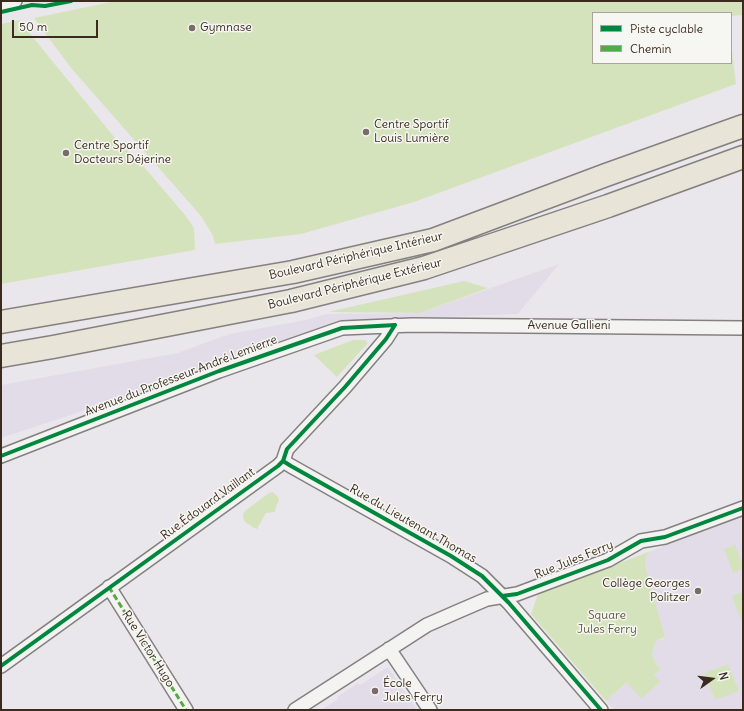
<!DOCTYPE html>
<html>
<head>
<meta charset="utf-8">
<style>
  body { margin:0 }
  #map { position:relative; width:744px; height:711px; overflow:hidden; background:#eae7ec; font-family:Delius,sans-serif }
  canvas { display:block }
  .frame { position:absolute; inset:0; border:2px solid #3b2a1e; pointer-events:none }
  .legend { position:absolute; left:592px; top:12px; width:140px; height:52px; box-sizing:border-box; background:#f6f6f2; border:1px solid #aba49d; margin:0; padding:5px 7px; list-style:none; font-size:12px; color:#3b2a1e }
  .legend li { display:flex; align-items:center; gap:8px; height:20px }
  .legend b { width:20px; border:1px solid #aba49d }
  .north { position:absolute; left:692px; top:659px; width:40px; height:40px; -webkit-text-stroke:3px #f6f6f2; paint-order:stroke; rotate:76deg; font-size:11px; font-weight:700; line-height:16px; text-align:center; color:#3b2a1e }
  .north::after { content:''; display:block; margin:auto; width:14px; height:18px; background:#3b2a1e; clip-path:polygon(50% 0,100% 100%,50% 72%,0 100%) }
  .scale { position:absolute; left:12px; top:20px; width:86px; height:18px; box-sizing:border-box; border:2px solid #3b2a1e; border-top:0; padding-left:5px; font-size:12px; line-height:14px; white-space:nowrap; color:#3b2a1e; -webkit-text-stroke:3px #f6f6f2; paint-order:stroke }
</style>
</head>
<body>
<div id="map">
<canvas width="744" height="711"></canvas>
<div class="frame"></div>
<ul class="legend">
<li><b style="height:5px;background:#00873e"></b>Piste cyclable</li>
<li><b style="height:5px;background:#55ab43"></b>Chemin</li>
</ul>
<div class="north">N</div>
<div class="scale">50 m</div>
</div>
<script>
const ctx = document.querySelector('canvas').getContext('2d');
ctx.lineJoin = 'round';
function paint(path, color) { ctx.fillStyle = color; ctx.fill(path, 'evenodd'); }
const shape = rows => new Path2D(rows.map(r => 'M' + r).join(''));
function stroke(path, color, width, dash) { ctx.strokeStyle = color; ctx.lineWidth = width; ctx.lineCap = dash ? 'butt' : 'round'; ctx.setLineDash(dash || []); ctx.stroke(path); }
function write(font, color, halo, rows, align = 'center') {
  ctx.font = font + ' Delius,sans-serif'; ctx.lineWidth = 3; ctx.setLineDash([]); ctx.textBaseline = 'middle'; ctx.strokeStyle = halo; ctx.fillStyle = color; for (const [text, x, y, turn = 0] of rows) {
    ctx.save(); ctx.translate(x, y); ctx.rotate((+turn || 0) * Math.PI / 180); ctx.textAlign = isNaN(turn) ? turn : align; if (halo) ctx.strokeText(text, 0, 0); ctx.fillText(text, 0, 0); ctx.restore();
  }
}
paint(shape([
  [559,264,518,314,337,321,162,385,1,438,1,385,178,353,229,334,306,320,325,314,420,313],
  [743,514,743,710,614,710,606,701,627,682,654,675,661,669,655,662,652,654,654,646,656,641,665,638,645,564,646,556,651,551],
  [388,667,417,710,321,710,338,699,337,697,358,683,360,685]
]), '#e2dce9');
paint(shape([
  [116,1,743,1,743,15,731,16,731,13,593,13,593,63,731,63,731,44,736,84,414,202,301,234,215,244,213,236,209,229,201,216,71,68,34,18],
  [19,20,115,138,145,168,185,215,194,228,195,250,1,284,1,24],
  [464,281,488,288,420,313,328,312],
  [353,340,365,340,368,343,337,377,314,355],
  [272,492,274,493,278,497,279,500,276,507,275,512,266,513,257,529,254,528,245,522,243,518,243,514,246,510,269,493],
  [735,545,743,565,743,569,733,573,724,549],
  [651,551,646,556,645,564,665,637,656,641,654,646,652,654,655,662,661,669,654,675,660,682,641,699,627,682,606,701,531,614,538,594],
  [742,592,743,623,742,623,732,596],
  [728,664,739,691,715,700,705,673]
]), '#d5e3bd');
const street = shape([
  [1,4,15,1],
  [1,456,219,371,342,328,412,325,743,328],
  [283,461,291,466,451,556,482,576,509,603,601,710],
  [109,587,186,710],
  [389,649,430,710],
  [1,666,278,466,283,461,287,449,345,387,386,339,395,325],
  [295,710,427,625,459,611,487,599,517,594,608,560,641,541,665,537,743,508]
]);
const highway = shape([
  [1,322,293,272,433,240,606,175,743,126],
  [1,356,53,347,291,301,424,268,608,206,743,157]
]);
stroke(street, '#858080', 16);
stroke(highway, '#858080', 25);
stroke(street, '#f3f3f2', 13);
stroke(highway, '#e8e4d8', 22);
stroke(shape([
  [109,587,186,710]
]), '#55ab43', 3, [6, 3]);
stroke(shape([
  [1,12,32,5,45,6,71,1],
  [1,456,219,371,342,328,395,325],
  [283,461,291,466,451,556,482,576,509,603,601,710],
  [502,596,517,594,608,560,641,541,665,537,743,508],
  [1,666,278,466,283,461,287,449,345,387,386,339,395,325]
]), '#00873e', 4);
for (const [x, y, r, color] of [
  [192,28,4,"#786c66"],
  [366,132,4,"#786c66"],
  [66,153,4,"#786c66"],
  [698,591,4,"#786c66"],
  [375,691,4,"#786c66"]
]) { const dot = new Path2D(); dot.arc(x, y, r, 0, 2 * Math.PI); ctx.fillStyle = color; ctx.fill(dot); stroke(dot, '#f6f6f2', 1.5); }
write('12px', '#3b2a1e', '#f6f6f2', [
  ["Gymnase",200,28],
  ["Centre Sportif",374,125],
  ["Louis Lumière",374,139],
  ["Centre Sportif",74,146],
  ["Docteurs Déjerine",74,160],
  ["Collège Georges",690,584,"right"],
  ["Politzer",690,598,"right"],
  ["École",383,684],
  ["Jules Ferry",383,698]
], 'left');
write('12px', '#3b2a1e', '#f6f6f2', [
  ["Boulevard Périphérique Intérieur",356,256,-13],
  ["Boulevard Périphérique Extérieur",355,284,-14],
  ["Avenue Gallieni",569,326],
  ["Avenue du Professeur André Lemierre",181,376,-21],
  ["Rue Édouard Vaillant",208,504,-36],
  ["Rue du Lieutenant Thomas",413,524,30],
  ["Rue Jules Ferry",574,560,-22],
  ["Rue Victor Hugo",148,649,58]
]);
write('12px', '#5d573c', '#f6f6f2', [
  ["Square",607,616],
  ["Jules Ferry",607,630]
]);
</script>
</body>
</html>
